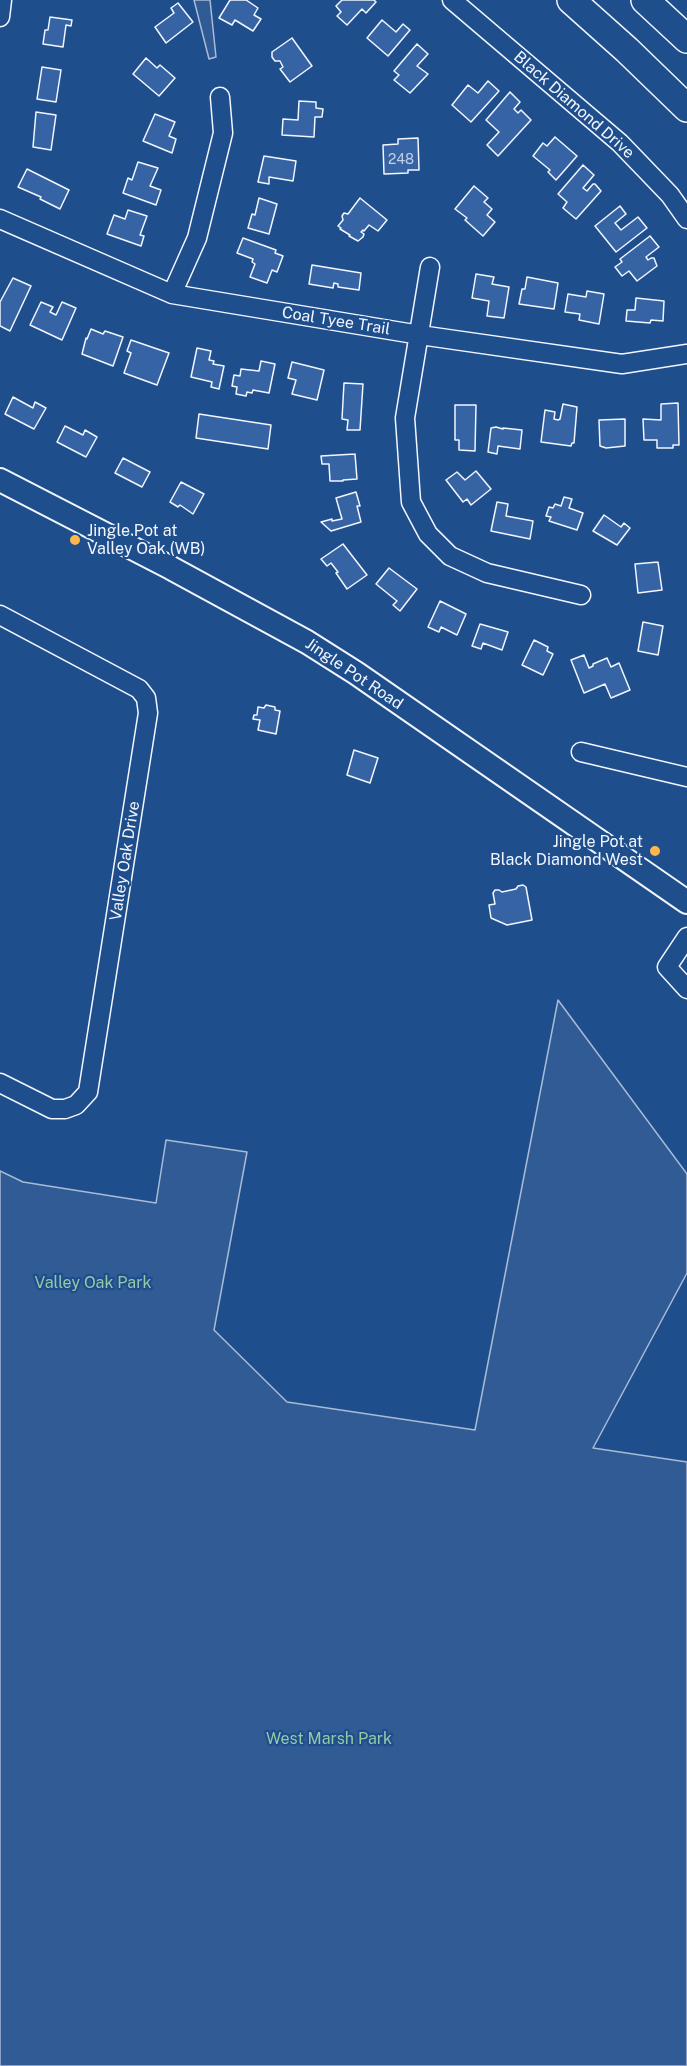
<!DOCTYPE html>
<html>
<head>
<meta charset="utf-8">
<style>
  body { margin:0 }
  canvas { display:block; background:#1f4e8c }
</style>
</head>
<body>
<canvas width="687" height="2066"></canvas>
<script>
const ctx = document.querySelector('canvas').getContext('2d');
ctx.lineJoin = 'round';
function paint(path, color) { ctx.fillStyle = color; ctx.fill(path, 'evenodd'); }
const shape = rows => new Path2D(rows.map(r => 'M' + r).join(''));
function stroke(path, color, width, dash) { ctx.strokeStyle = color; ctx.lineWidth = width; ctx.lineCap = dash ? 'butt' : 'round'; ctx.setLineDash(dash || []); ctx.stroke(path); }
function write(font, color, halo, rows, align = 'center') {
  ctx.font = font + ' "Public Sans",sans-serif'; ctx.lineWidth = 4.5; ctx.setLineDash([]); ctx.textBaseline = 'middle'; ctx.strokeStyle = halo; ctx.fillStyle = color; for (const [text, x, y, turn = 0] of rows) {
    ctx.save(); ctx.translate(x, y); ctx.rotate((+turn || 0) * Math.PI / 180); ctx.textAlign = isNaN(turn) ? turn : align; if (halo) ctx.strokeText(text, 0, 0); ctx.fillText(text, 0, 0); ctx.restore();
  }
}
const green = shape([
  [194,0,210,0,216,57,209,59,194,0],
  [558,1000,687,1174,687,1273,593,1448,687,1462,687,2066,0,2066,0,1171,23,1182,156,1203,166,1140,247,1152,214,1330,287,1402,475,1430,558,1000]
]);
paint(green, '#305b95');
stroke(green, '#a8bbd7', 1.5);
const building = shape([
  [230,0,246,0,258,8,254,15,261,19,253,31,235,20,232,25,219,18,230,0],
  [342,0,374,0,376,2,366,13,362,9,347,25,337,16,341,12,336,6,342,0],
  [178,3,193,22,166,43,155,27,174,13,171,8,178,3],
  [50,17,72,20,71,26,66,25,63,47,43,44,45,30,48,30,50,17],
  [382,20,396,32,403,24,410,30,388,56,367,38,382,20],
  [292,38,312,66,290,82,280,69,283,67,280,61,275,61,272,57,272,52,292,38],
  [417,44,428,54,417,66,428,74,410,93,394,80,399,75,394,71,417,44],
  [146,58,157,68,160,65,175,78,159,96,133,74,146,58],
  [42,67,61,70,56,102,37,99,42,67],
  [488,81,499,91,471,122,452,105,468,85,478,93,488,81],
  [510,92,520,102,514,109,518,113,521,110,531,120,498,156,487,145,499,132,486,120,510,92],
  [299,101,316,102,316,108,323,109,322,117,315,117,314,137,282,135,283,119,298,120,299,101],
  [36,112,56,115,51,150,33,147,36,112],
  [155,114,175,122,169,136,176,139,172,153,143,141,155,114],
  [555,137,577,156,556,180,548,172,550,170,533,156,543,143,547,146,555,137],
  [418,138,419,170,408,170,408,173,384,174,383,145,398,144,398,139,418,138],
  [264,156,296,161,293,181,269,177,269,184,258,182,264,156],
  [138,162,158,168,150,186,161,190,156,205,123,193,128,178,132,180,138,162],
  [583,165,594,175,583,188,587,191,593,184,595,184,601,191,576,219,563,208,567,202,558,194,583,165],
  [27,169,69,190,60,209,40,199,41,197,18,187,27,169],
  [474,186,488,198,484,202,492,209,487,215,495,222,483,236,465,220,467,218,455,209,474,186],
  [259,198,277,204,269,234,248,228,252,214,255,215,259,198],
  [360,198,387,220,378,231,369,225,364,231,363,230,361,232,364,234,363,237,358,241,349,236,350,235,340,229,341,228,338,226,343,220,342,216,344,213,348,214,360,198],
  [620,206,626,214,615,223,621,230,638,217,647,228,616,252,595,226,620,206],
  [128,210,147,216,140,235,144,236,141,246,107,234,114,215,125,219,128,210],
  [650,236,659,247,646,257,648,260,651,258,654,258,657,266,637,281,629,271,622,276,615,267,622,262,620,259,650,236],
  [243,238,276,250,275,253,283,256,277,272,272,270,267,283,250,277,255,264,252,262,253,259,237,253,243,238],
  [312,265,361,273,359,290,338,287,338,284,334,283,333,288,309,284,312,265],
  [476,274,494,277,492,284,509,287,504,318,487,316,489,301,472,298,476,274],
  [527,277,558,283,554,309,519,304,522,289,525,289,527,277],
  [13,278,31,286,10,331,0,326,0,302,13,278],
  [587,291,604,294,599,324,579,320,580,314,565,312,568,294,586,297,587,291],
  [636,298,664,301,663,321,651,320,650,323,626,321,627,310,635,310,636,298],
  [41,302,53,307,50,312,56,315,62,302,76,308,62,340,30,325,41,302],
  [91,329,103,334,105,331,123,337,113,366,82,354,86,338,87,339,91,329],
  [131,340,169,353,157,385,124,373,131,353,127,351,131,340],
  [197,348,211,351,209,360,214,361,213,364,224,366,219,389,211,387,212,382,191,377,197,348],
  [261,361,275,364,269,393,253,390,252,393,247,392,246,396,236,394,237,387,232,386,234,375,240,376,241,369,259,371,261,361],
  [292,362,324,370,317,400,292,394,296,380,288,378,292,362],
  [344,383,363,384,360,430,347,430,348,420,342,419,344,383],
  [13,397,33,408,35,402,46,408,34,429,5,414,13,397],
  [678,403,679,445,673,445,673,448,657,448,657,440,644,440,643,419,661,420,661,404,678,403],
  [563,404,577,407,574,443,572,443,571,446,541,442,545,410,555,412,554,419,558,420,560,419,563,404],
  [455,405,476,405,475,451,459,450,459,440,455,440,455,405],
  [199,414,271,425,268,449,196,438,199,414],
  [625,419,625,446,606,448,600,446,599,420,625,419],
  [65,426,83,435,85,430,97,437,86,457,57,442,65,426],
  [496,427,503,429,503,428,522,430,520,449,498,446,497,454,488,452,491,428,496,427],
  [355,454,357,479,343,480,343,481,330,481,329,464,322,464,321,456,355,454],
  [123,458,150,472,142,487,115,473,123,458],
  [476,471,491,489,471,505,467,499,463,502,446,480,457,472,465,480,476,471],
  [181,482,204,494,193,514,180,505,178,507,170,502,181,482],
  [356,492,360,506,357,506,361,522,331,531,321,522,332,519,332,521,342,519,336,498,356,492],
  [564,497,572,499,569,508,583,513,577,530,549,521,551,517,546,516,549,507,553,508,555,504,561,506,564,497],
  [497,502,508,504,506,516,533,521,530,539,491,531,497,502],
  [604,515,621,527,624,523,630,528,617,545,593,531,604,515],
  [343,544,367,575,347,589,336,573,338,572,331,563,327,566,321,559,343,544],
  [658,562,662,590,638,593,635,564,658,562],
  [389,568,417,589,400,611,393,605,397,601,376,584,389,568],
  [440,601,466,614,457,635,441,627,439,632,428,627,440,601],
  [643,622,663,626,658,655,638,651,643,622],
  [480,624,508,632,502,650,483,643,481,649,472,646,480,624],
  [534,640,548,647,547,651,553,654,543,675,522,665,534,640],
  [584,655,589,668,593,666,593,664,607,658,611,667,619,663,630,690,611,698,605,684,584,693,571,660,584,655],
  [266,705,275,707,275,710,280,711,276,734,258,730,260,720,253,719,254,715,257,715,258,707,264,708,266,705],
  [354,750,378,758,370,783,347,775,354,750],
  [523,885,526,887,532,920,507,925,491,918,489,905,495,904,493,893,495,890,499,890,502,892,516,889,518,886,523,885]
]);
paint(building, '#3563a3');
stroke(building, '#f2f6ff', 1.5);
const minor = shape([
  [452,0,620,143,670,195,687,219],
  [0,17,2,0],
  [0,219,172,294,420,335,622,364,687,354],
  [430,267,405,418,411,502,428,534,450,556,487,573,581,595],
  [172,294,197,238,223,133,220,97],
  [0,615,139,689,146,698,148,713,88,1092,76,1105,65,1109,52,1109,0,1083],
  [581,752,687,777],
  [687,937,667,967,687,989]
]);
const major = shape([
  [0,480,171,568,307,642,356,673,687,902]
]);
const highway = shape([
  [571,0,627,50,687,108],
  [645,0,687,39]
]);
stroke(minor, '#f2f6ff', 21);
stroke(major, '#f2f6ff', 26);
stroke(highway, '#f2f6ff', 30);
stroke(minor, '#1f4e8c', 18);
stroke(major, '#1f4e8c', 22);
stroke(highway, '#1f4e8c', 27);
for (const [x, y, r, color] of [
  [75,540,6,"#ffb74d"],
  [655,851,6,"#ffb74d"]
]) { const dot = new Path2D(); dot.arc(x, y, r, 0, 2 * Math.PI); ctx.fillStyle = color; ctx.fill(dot); stroke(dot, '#1f4e8c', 2); }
write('14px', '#c3d1e8', null, [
  ["248",401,160]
]);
write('16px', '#f2f6ff', '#1f4e8c', [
  ["Black Diamond Drive",574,105,41],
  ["Coal Tyee Trail",336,321,9],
  ["Jingle Pot Road",354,674,34],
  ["Valley Oak Drive",125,861,-81]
]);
write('16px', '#f2f6ff', '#1f4e8c', [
  ["Jingle Pot at",87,531],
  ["Valley Oak (WB)",87,549],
  ["Jingle Pot at",643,842,"right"],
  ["Black Diamond West",643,860,"right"]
], 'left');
write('16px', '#97c8a6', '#1f4e8c', [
  ["Valley Oak Park",93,1283],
  ["West Marsh Park",329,1739]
]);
</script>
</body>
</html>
